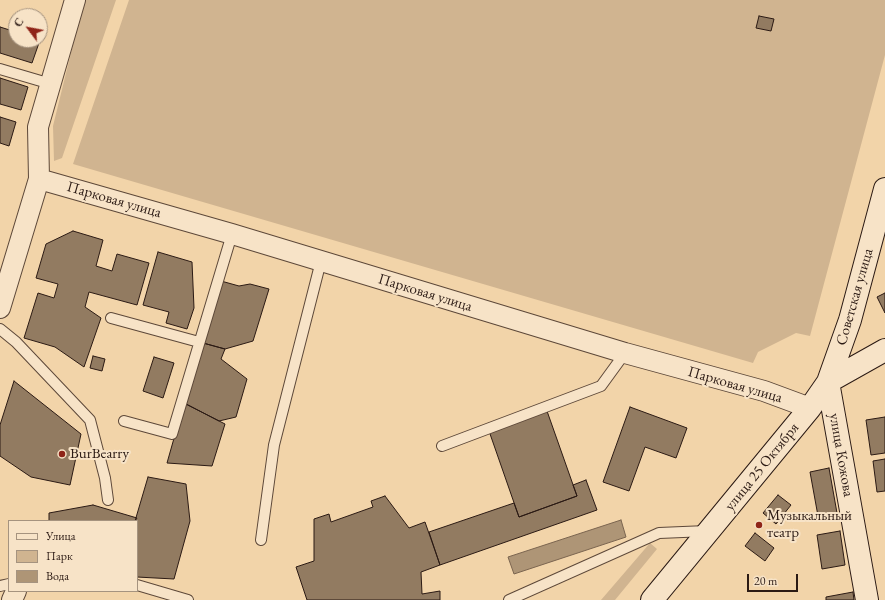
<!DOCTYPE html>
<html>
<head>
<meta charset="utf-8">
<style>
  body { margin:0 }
  #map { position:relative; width:885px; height:600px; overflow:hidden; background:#f2d4a9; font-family:"EB Garamond",serif }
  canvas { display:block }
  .legend { position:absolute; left:8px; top:520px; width:130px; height:72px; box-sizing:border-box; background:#f7e3c7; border:1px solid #a5937f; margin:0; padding:5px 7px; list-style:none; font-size:12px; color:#2b1a14 }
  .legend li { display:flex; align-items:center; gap:8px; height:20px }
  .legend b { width:20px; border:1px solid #a5937f }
  .north { position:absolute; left:8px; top:8px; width:40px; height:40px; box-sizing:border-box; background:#f7e3c7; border:1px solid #a5937f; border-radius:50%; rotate:302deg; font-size:11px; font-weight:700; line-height:16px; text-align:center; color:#2b1a14 }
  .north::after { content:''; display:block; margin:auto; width:14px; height:18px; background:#8f2418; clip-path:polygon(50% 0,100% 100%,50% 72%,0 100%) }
  .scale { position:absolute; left:747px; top:574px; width:51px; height:18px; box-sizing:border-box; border:2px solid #2b1a14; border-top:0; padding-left:5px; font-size:12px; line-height:14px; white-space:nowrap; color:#2b1a14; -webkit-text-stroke:3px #f7e3c7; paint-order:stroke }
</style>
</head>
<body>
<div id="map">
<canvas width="885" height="600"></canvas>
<ul class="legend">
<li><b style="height:5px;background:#f7e3c7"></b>Улица</li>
<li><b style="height:11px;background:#d0b490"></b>Парк</li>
<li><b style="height:11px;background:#ae9576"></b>Вода</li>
</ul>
<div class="north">С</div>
<div class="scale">20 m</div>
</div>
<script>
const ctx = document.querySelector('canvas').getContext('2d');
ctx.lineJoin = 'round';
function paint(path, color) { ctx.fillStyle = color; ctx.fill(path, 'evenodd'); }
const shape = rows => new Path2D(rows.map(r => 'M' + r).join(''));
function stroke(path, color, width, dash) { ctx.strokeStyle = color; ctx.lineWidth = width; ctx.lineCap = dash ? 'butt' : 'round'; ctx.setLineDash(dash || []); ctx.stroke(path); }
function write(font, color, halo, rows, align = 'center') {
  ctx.font = font + ' "EB Garamond",serif'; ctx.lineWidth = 4; ctx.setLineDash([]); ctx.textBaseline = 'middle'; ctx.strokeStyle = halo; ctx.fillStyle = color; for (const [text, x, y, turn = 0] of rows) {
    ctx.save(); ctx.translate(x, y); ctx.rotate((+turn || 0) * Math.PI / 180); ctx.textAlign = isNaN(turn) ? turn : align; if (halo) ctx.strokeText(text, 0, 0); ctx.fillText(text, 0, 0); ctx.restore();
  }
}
paint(shape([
  [84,0,116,0,62,158,54,161,53,126],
  [129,0,885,0,885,55,810,336,796,333,758,352,753,363,73,164],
  [650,543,657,549,615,600,601,600]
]), '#d0b490');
const water = shape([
  [621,520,626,537,514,574,508,557,621,520]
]);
paint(water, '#ae9576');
stroke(water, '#7a644f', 1);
const building = shape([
  [759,16,774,19,771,31,756,28,759,16],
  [0,27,16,32,16,40,40,40,32,63,0,53,0,27],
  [0,78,28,87,21,110,0,104,0,78],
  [0,117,16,122,9,146,0,143,0,117],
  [73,231,103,240,96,266,112,271,117,254,149,263,137,305,89,292,85,307,101,318,84,367,55,347,24,338,38,293,54,298,58,284,36,278,46,244,73,231],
  [158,252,192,262,194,308,187,329,166,323,169,312,143,305,158,252],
  [221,281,239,286,250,284,269,289,253,341,225,349,203,343,221,281],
  [885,293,885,313,877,297,885,293],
  [203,343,225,349,221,359,247,379,236,417,219,421,184,403,203,343],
  [93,356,105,359,102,371,90,368,93,356],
  [154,357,174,363,163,398,143,391,154,357],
  [14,381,81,434,70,485,31,477,0,456,0,425,14,381],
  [184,403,225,424,212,466,167,463,184,403],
  [630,407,687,428,676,458,645,447,629,491,603,482,630,407],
  [547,411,577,496,519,517,489,431,547,411],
  [885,417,885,453,871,455,866,420,885,417],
  [885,459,885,491,877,492,873,461,885,459],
  [829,468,837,513,818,516,810,472,829,468],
  [148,477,186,484,190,521,174,579,137,577,137,521,135,521,148,477],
  [586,480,597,510,440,565,429,532,514,503,519,517,577,496,573,485,586,480],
  [778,495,791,505,776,524,763,513,778,495],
  [385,496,409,528,425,522,440,565,421,572,422,594,440,591,440,600,307,600,296,567,314,561,314,519,329,514,331,522,373,507,371,501,385,496],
  [93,505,137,518,135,521,49,521,49,513,93,505],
  [840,531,845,565,822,569,817,535,840,531],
  [755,533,774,548,765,561,745,546,755,533],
  [853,592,854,600,826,600,826,597,853,592]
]);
paint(building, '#927b61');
stroke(building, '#2b1a14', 1);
const lane = shape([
  [0,69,51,84],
  [111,318,199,342],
  [0,329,16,342,90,420,105,478,108,500],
  [124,421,172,434,232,234],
  [442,446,601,386,625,353],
  [261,540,274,445,321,261],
  [137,585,188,600],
  [0,586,9,584],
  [509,600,659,533,707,531]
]);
const street = shape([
  [39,179,232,234,625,353,764,391,810,408],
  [0,308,39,179,38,127,75,0],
  [12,600,16,591]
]);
const secondary = shape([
  [652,600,810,408,828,382,885,350],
  [867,600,828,382,850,320,885,189]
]);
stroke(lane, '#5d4839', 12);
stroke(street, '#5d4839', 22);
stroke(secondary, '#2b1a14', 24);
stroke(lane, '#f7e3c7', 10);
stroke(street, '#f7e3c7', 20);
stroke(secondary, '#f7e3c7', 22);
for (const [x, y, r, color] of [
  [62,454,4,"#8f2418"],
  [759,525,4,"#8f2418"]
]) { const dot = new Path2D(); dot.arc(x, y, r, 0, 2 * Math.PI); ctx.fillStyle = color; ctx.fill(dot); stroke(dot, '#f7e3c7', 1.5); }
write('15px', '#2b1a14', '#f7e3c7', [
  ["Парковая улица",114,200,16],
  ["Парковая улица",425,293,17],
  ["Советская улица",855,297,-74],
  ["Парковая улица",735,385,16],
  ["улица Кожова",841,455,80],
  ["улица 25 Октября",762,467,-51]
]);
write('15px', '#2b1a14', '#f7e3c7', [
  ["BurBearry",70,454],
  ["Музыкальный",767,516],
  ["театр",767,533]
], 'left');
</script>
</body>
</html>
